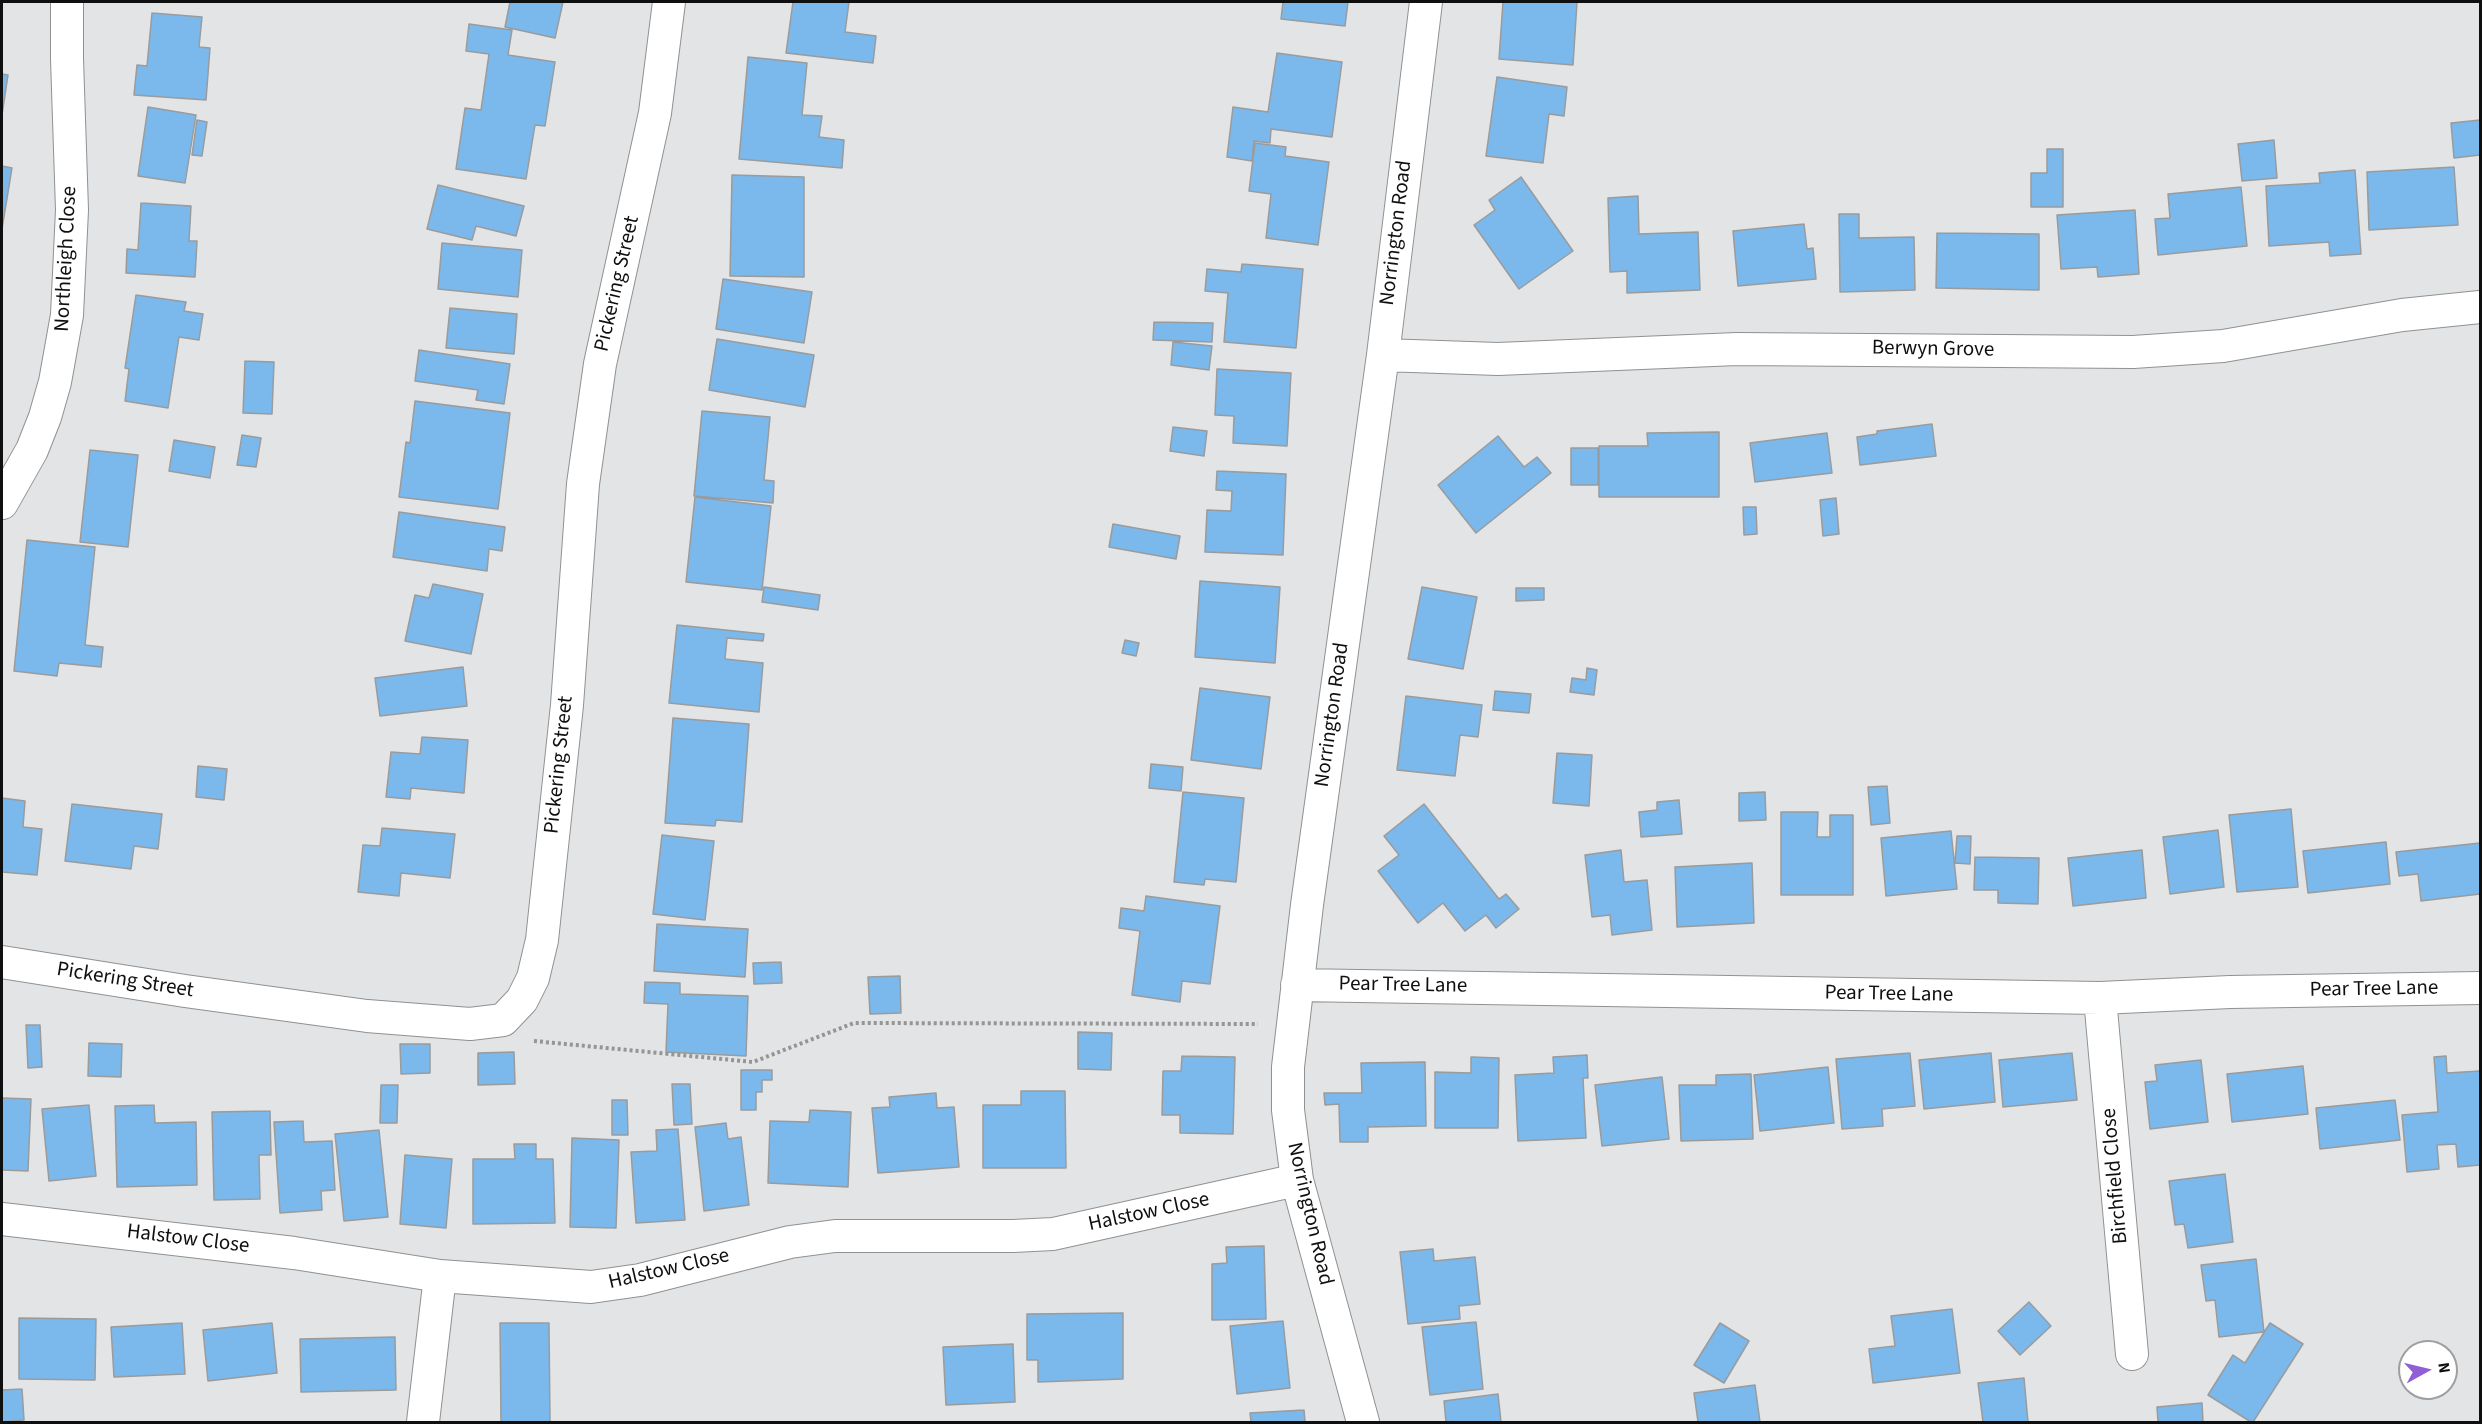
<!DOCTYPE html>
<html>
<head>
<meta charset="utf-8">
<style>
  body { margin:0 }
  #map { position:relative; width:2482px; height:1424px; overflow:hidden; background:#e3e4e5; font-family:"Source Sans 3",sans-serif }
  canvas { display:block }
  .frame { position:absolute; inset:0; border:3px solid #0f0f0f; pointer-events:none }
  .north { position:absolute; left:2398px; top:1340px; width:60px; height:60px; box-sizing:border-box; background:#fff; border:2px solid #9f9f9f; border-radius:50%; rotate:82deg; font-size:16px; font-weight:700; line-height:24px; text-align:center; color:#0f0f0f }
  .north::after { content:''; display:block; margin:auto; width:21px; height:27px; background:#915ed7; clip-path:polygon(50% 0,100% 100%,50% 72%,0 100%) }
</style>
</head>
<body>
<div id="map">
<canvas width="2482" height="1424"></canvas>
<div class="frame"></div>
<div class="north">N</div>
</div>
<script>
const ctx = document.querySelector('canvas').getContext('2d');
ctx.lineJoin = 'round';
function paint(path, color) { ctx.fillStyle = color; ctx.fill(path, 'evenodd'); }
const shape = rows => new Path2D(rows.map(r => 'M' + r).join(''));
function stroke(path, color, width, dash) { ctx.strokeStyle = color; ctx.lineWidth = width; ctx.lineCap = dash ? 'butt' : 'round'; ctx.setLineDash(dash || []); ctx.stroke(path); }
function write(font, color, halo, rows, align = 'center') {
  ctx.font = font + ' "Source Sans 3",sans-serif'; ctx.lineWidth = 4.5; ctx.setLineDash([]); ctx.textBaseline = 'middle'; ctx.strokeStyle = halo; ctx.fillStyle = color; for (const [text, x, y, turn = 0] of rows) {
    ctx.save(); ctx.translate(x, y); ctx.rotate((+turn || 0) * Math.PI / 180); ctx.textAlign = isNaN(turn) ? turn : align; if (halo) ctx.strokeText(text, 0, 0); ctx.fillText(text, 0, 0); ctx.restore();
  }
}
const building = shape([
  [510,2,563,2,555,38,505,27,510,2],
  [793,2,849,2,845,32,876,36,873,63,786,53,793,2],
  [1283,2,1348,2,1345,26,1281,19,1283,2],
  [1503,2,1577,2,1573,65,1499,59,1503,2],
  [152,13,202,17,199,47,210,48,206,100,134,95,137,65,147,66,152,13],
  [469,24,512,30,508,55,555,62,545,126,535,125,526,179,456,169,465,108,481,110,489,54,466,51,469,24],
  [1277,53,1342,62,1332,137,1271,129,1270,143,1254,141,1252,161,1227,157,1233,107,1268,112,1277,53],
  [748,57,807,63,802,115,822,116,819,137,844,140,842,168,739,159,748,57],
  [2,74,8,75,2,115,2,74],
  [1497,77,1567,87,1564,116,1549,114,1543,163,1486,156,1497,77],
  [148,107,196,115,185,183,138,176,148,107],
  [197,120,207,122,202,156,192,155,197,120],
  [2480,120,2480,155,2454,158,2451,123,2480,120],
  [2274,140,2277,178,2242,181,2238,144,2274,140],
  [1255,143,1286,147,1285,156,1329,162,1318,245,1266,238,1271,194,1249,191,1255,143],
  [2047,149,2063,149,2063,207,2031,207,2031,173,2047,173,2047,149],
  [2,166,12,168,2,229,2,166],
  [2454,167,2458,225,2369,230,2367,172,2454,167],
  [2355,170,2361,254,2330,256,2329,242,2269,246,2266,186,2320,183,2319,173,2355,170],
  [732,175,804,177,804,277,730,276,732,175],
  [1521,177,1573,251,1519,289,1474,225,1495,210,1489,200,1521,177],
  [438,185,524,206,516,236,476,226,472,240,427,229,438,185],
  [2241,187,2247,246,2158,255,2155,219,2170,218,2168,194,2241,187],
  [1638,196,1639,234,1698,232,1700,290,1627,293,1627,271,1610,272,1608,198,1638,196],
  [141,203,191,206,189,241,197,241,195,277,126,273,127,249,138,250,141,203],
  [2135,210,2139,274,2098,277,2097,267,2061,269,2057,215,2135,210],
  [1839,214,1859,214,1859,238,1914,237,1915,290,1840,292,1839,214],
  [1804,224,1807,249,1813,248,1816,279,1738,286,1733,231,1804,224],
  [1937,233,2039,234,2039,290,1936,288,1937,233],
  [442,243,522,250,518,297,438,289,442,243],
  [1242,264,1303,269,1296,348,1224,342,1228,293,1205,291,1207,269,1241,272,1242,264],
  [723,279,812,292,804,343,716,329,723,279],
  [136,295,186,302,184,311,203,314,199,340,179,337,168,408,125,401,129,369,125,368,136,295],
  [450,308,517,314,514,354,446,348,450,308],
  [1154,322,1213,323,1212,342,1153,340,1154,322],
  [717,339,814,355,805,407,709,390,717,339],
  [1173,342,1212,346,1209,370,1171,365,1173,342],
  [419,350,510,364,504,404,476,400,478,390,415,381,419,350],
  [245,361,274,362,272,414,243,413,245,361],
  [1217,369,1291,373,1287,446,1233,443,1234,416,1215,415,1217,369],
  [415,401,510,413,498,509,399,497,406,442,410,443,415,401],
  [702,411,770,417,764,480,774,481,773,503,694,496,702,411],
  [1932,424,1936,456,1860,465,1857,437,1877,434,1877,431,1932,424],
  [1173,427,1207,431,1204,456,1170,451,1173,427],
  [1719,432,1719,497,1599,497,1599,446,1648,446,1647,433,1719,432],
  [1827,433,1832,473,1755,482,1750,443,1827,433],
  [242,435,261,438,256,467,237,465,242,435],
  [1498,436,1524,467,1537,457,1551,473,1476,533,1438,485,1498,436],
  [174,440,215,447,210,478,169,471,174,440],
  [1571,448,1598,448,1598,485,1571,485,1571,448],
  [90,450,138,455,128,547,80,542,90,450],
  [1217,471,1286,474,1283,555,1205,552,1207,510,1231,511,1232,491,1216,490,1217,471],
  [695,497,771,506,762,590,686,582,695,497],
  [1836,498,1839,534,1823,536,1820,500,1836,498],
  [1743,507,1756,507,1757,534,1744,535,1743,507],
  [399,512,505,527,502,551,489,549,487,571,393,557,399,512],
  [1113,524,1180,536,1176,559,1109,547,1113,524],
  [27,540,95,547,85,645,103,647,101,667,59,663,57,676,14,671,27,540],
  [1200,581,1280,587,1275,663,1195,657,1200,581],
  [433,584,483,594,471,654,405,641,415,595,429,598,433,584],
  [764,587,820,595,818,610,762,602,764,587],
  [1422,587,1477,597,1463,669,1408,659,1422,587],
  [1516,588,1544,588,1544,600,1516,601,1516,588],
  [677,625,764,634,763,641,727,638,725,659,763,663,759,712,669,703,677,625],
  [1125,640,1139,643,1136,656,1122,653,1125,640],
  [463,667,467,706,380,716,375,678,463,667],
  [1587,668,1597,670,1594,695,1570,692,1572,678,1586,680,1587,668],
  [1200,688,1270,697,1261,769,1191,760,1200,688],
  [1495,691,1531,694,1529,713,1493,710,1495,691],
  [1406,696,1482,705,1478,737,1460,735,1455,776,1397,770,1406,696],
  [673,718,749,724,742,822,716,820,715,826,665,823,673,718],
  [422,737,468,740,464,793,411,788,410,799,386,797,391,752,420,754,422,737],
  [1557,753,1592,755,1589,806,1553,803,1557,753],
  [1151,764,1183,767,1181,791,1149,788,1151,764],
  [198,766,227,769,224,800,196,797,198,766],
  [1887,786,1890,823,1871,825,1868,787,1887,786],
  [1183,792,1244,798,1236,882,1205,879,1204,885,1174,882,1183,792],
  [1765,792,1766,820,1739,821,1739,793,1765,792],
  [2,798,25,801,23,827,42,829,37,875,2,872,2,798],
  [1679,800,1682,834,1641,837,1639,812,1657,810,1657,802,1679,800],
  [72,804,162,814,158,849,134,846,131,869,65,861,72,804],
  [1424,804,1499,899,1506,894,1519,909,1496,928,1486,915,1465,931,1443,903,1418,923,1378,871,1399,855,1384,836,1424,804],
  [2291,809,2298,887,2237,892,2229,815,2291,809],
  [1781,812,1818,812,1817,837,1830,837,1830,815,1853,815,1853,895,1781,895,1781,812],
  [382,828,455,834,450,878,401,873,399,896,358,892,363,845,380,846,382,828],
  [2218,830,2224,887,2170,894,2163,837,2218,830],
  [1951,831,1957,889,1886,896,1881,838,1951,831],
  [662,835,714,841,705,920,653,914,662,835],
  [1957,836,1971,836,1970,864,1955,863,1957,836],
  [2386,842,2390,884,2308,893,2303,851,2386,842],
  [2480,843,2480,894,2421,901,2418,874,2399,876,2396,852,2480,843],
  [1621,850,1624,882,1647,880,1652,930,1612,935,1610,915,1592,917,1585,855,1621,850],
  [2142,850,2146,898,2073,906,2068,858,2142,850],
  [1975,857,2039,858,2038,904,1998,903,1998,890,1974,890,1975,857],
  [1752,863,1754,923,1677,927,1675,867,1752,863],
  [1146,896,1220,906,1210,984,1182,981,1180,1002,1132,995,1140,931,1119,928,1121,908,1144,911,1146,896],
  [657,924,748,929,745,977,654,971,657,924],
  [781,962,782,983,754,984,753,963,781,962],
  [900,976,901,1013,870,1014,868,977,900,976],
  [645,982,680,983,680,994,748,996,746,1056,666,1052,668,1004,644,1003,645,982],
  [26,1025,40,1025,42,1067,28,1068,26,1025],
  [1078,1032,1112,1033,1111,1070,1078,1069,1078,1032],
  [89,1043,122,1044,121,1077,88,1076,89,1043],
  [400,1044,430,1044,430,1073,401,1074,400,1044],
  [514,1052,515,1084,478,1085,478,1053,514,1052],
  [1910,1053,1915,1106,1882,1109,1883,1126,1842,1129,1836,1059,1910,1053],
  [1991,1053,1995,1102,1924,1109,1919,1060,1991,1053],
  [2072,1053,2077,1100,2003,1107,1999,1060,2072,1053],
  [1587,1055,1588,1078,1583,1078,1586,1138,1518,1141,1515,1075,1554,1073,1553,1057,1587,1055],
  [1182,1056,1235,1057,1233,1134,1180,1133,1180,1115,1162,1115,1163,1071,1181,1071,1182,1056],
  [2446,1056,2447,1073,2480,1071,2480,1165,2458,1167,2456,1144,2437,1145,2439,1169,2407,1172,2402,1115,2438,1112,2434,1057,2446,1056],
  [1471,1057,1499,1058,1498,1128,1435,1128,1435,1072,1471,1073,1471,1057],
  [2201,1060,2208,1122,2150,1129,2145,1082,2157,1081,2155,1065,2201,1060],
  [1425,1062,1426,1126,1368,1127,1368,1142,1340,1142,1339,1104,1325,1105,1324,1093,1362,1093,1361,1063,1425,1062],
  [2303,1066,2308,1114,2232,1122,2227,1074,2303,1066],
  [1828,1067,1834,1123,1760,1131,1754,1075,1828,1067],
  [741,1070,772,1070,772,1080,762,1080,762,1092,756,1092,756,1110,741,1110,741,1070],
  [1751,1074,1753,1139,1681,1141,1679,1085,1716,1085,1716,1075,1751,1074],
  [1662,1077,1669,1139,1602,1146,1595,1085,1662,1077],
  [672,1084,690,1084,692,1124,674,1125,672,1084],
  [381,1085,398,1085,397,1123,380,1123,381,1085],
  [1021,1091,1065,1091,1066,1168,983,1168,983,1105,1021,1105,1021,1091],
  [936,1093,937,1108,954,1107,959,1167,878,1173,872,1108,890,1107,889,1097,936,1093],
  [2,1098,31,1099,28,1171,2,1170,2,1098],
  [612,1100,627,1100,628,1135,612,1135,612,1100],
  [2395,1100,2400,1140,2320,1149,2316,1108,2395,1100],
  [89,1105,96,1176,49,1181,42,1109,89,1105],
  [154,1105,155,1123,196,1122,197,1185,117,1187,115,1106,154,1105],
  [810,1110,851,1112,848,1187,768,1183,770,1121,809,1122,810,1110],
  [270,1111,271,1155,259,1155,260,1199,214,1200,212,1112,270,1111],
  [303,1121,304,1142,332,1141,335,1190,321,1191,322,1210,280,1213,274,1122,303,1121],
  [726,1123,728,1139,741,1137,749,1205,704,1211,695,1127,726,1123],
  [678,1129,685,1220,636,1223,631,1152,657,1151,656,1130,678,1129],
  [379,1130,388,1217,344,1221,335,1134,379,1130],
  [572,1138,619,1140,616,1228,570,1227,572,1138],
  [514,1144,536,1144,536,1159,553,1159,555,1223,473,1224,473,1159,515,1159,514,1144],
  [405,1155,452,1159,446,1228,400,1224,405,1155],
  [2225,1174,2233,1242,2188,1248,2184,1224,2175,1225,2169,1181,2225,1174],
  [1264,1246,1266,1319,1212,1320,1212,1264,1227,1263,1226,1247,1264,1246],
  [1433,1249,1434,1261,1475,1257,1480,1304,1459,1306,1460,1319,1408,1324,1400,1252,1433,1249],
  [2256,1259,2264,1332,2219,1337,2215,1300,2206,1301,2201,1265,2256,1259],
  [2029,1302,2051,1326,2020,1355,1998,1331,2029,1302],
  [1952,1309,1960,1373,1873,1383,1869,1349,1895,1346,1891,1316,1952,1309],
  [1123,1313,1123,1379,1038,1382,1038,1360,1027,1360,1027,1314,1123,1313],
  [19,1318,96,1319,95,1380,19,1379,19,1318],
  [1283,1321,1290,1388,1237,1394,1230,1326,1283,1321],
  [1476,1322,1483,1389,1430,1395,1422,1327,1476,1322],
  [182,1323,185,1374,114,1377,111,1327,182,1323],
  [272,1323,277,1373,208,1381,203,1330,272,1323],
  [500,1323,549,1323,550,1422,501,1422,500,1323],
  [1720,1323,1749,1341,1724,1383,1694,1365,1720,1323],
  [2270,1323,2303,1344,2253,1422,2251,1422,2208,1395,2233,1355,2245,1363,2270,1323],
  [395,1337,396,1390,301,1392,300,1339,395,1337],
  [1013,1344,1015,1402,946,1405,943,1347,1013,1344],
  [2024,1378,2028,1422,1983,1422,1978,1383,2024,1378],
  [1755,1385,1760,1422,1698,1422,1694,1393,1755,1385],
  [22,1389,24,1420,2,1422,2,1390,22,1389],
  [1498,1394,1501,1422,1446,1422,1444,1401,1498,1394],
  [2202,1403,2203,1422,2158,1422,2157,1407,2202,1403],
  [1304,1410,1305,1422,1251,1422,1250,1413,1304,1410]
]);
paint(building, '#7bb8ec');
stroke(building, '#9a9b9c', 1.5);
const street = shape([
  [1383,355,1498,359,1737,349,2133,352,2223,346,2402,315,2480,307],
  [2,503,32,450,45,417,55,382,67,315,72,210,67,59,67,2],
  [2,962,185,991,367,1016,470,1024,503,1020,522,1000,533,978,542,940,567,705,583,484,600,364,655,113,669,2],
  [1297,985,2100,998,2230,992,2480,988],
  [2100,998,2132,1354],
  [2,1219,294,1253,440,1276,591,1287,640,1280,790,1242,835,1236,1013,1236,1053,1234,1297,1180],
  [423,1422,440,1276],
  [1363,1422,1297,1180,1288,1110,1288,1067,1307,905,1383,355,1426,2]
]);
stroke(street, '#909192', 34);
stroke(shape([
  [534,1041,753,1062,854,1023,1258,1024]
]), '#949595', 4, [3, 3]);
stroke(street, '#fff', 32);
write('21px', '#0f0f0f', '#fff', [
  ["Norrington Road",1397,233,-83],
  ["Northleigh Close",67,259,-87],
  ["Pickering Street",618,284,-77],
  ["Berwyn Grove",1933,350,1],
  ["Norrington Road",1333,715,-82],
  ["Pickering Street",560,765,-84],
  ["Pickering Street",125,981,9],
  ["Pear Tree Lane",1403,986,1],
  ["Pear Tree Lane",2374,990,-1],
  ["Pear Tree Lane",1889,995,1],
  ["Birchfield Close",2116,1176,-95],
  ["Halstow Close",1149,1213,-12],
  ["Norrington Road",1309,1214,77],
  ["Halstow Close",188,1240,7],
  ["Halstow Close",669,1270,-13]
]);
</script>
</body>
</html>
